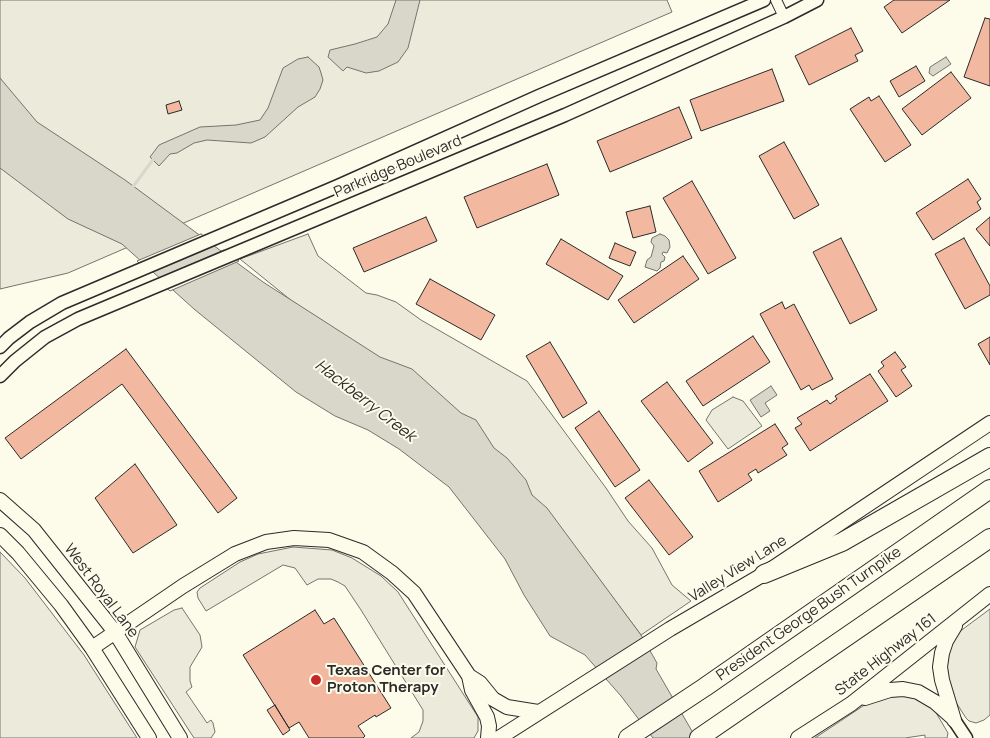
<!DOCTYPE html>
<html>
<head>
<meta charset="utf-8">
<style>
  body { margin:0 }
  canvas { display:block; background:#fdfbea }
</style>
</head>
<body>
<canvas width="990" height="738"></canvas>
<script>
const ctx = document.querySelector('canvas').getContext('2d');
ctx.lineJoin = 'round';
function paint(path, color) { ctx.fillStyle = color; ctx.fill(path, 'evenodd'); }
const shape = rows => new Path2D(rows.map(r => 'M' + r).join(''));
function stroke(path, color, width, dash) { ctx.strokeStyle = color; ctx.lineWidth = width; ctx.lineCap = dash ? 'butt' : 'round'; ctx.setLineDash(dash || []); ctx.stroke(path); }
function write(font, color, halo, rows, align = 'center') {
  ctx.font = font + ' Manrope,sans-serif'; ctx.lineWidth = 4; ctx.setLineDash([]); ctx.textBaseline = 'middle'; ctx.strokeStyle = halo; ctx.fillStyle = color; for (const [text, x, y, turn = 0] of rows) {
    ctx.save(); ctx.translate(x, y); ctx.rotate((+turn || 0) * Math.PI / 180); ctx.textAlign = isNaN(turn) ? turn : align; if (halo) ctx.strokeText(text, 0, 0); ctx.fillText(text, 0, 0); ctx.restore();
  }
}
const green = shape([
  [0,0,667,0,672,12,68,273,0,289,0,0],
  [308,234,318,256,366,293,377,295,396,302,421,320,527,381,606,488,628,521,652,548,672,585,691,601,641,635,593,571,532,495,240,259,308,234],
  [733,397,743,401,762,426,728,449,706,420,712,410,733,397],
  [293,547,332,550,352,558,381,576,398,592,478,717,478,731,474,738,411,738,419,732,423,721,423,710,361,610,345,586,338,582,331,579,318,579,307,585,295,568,283,565,206,611,198,598,197,592,200,588,240,562,258,554,293,547],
  [0,552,25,578,84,655,137,738,0,738,0,552],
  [182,608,200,635,202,647,190,667,190,681,192,687,186,692,207,723,211,720,213,723,215,732,211,738,194,738,135,647,140,630,174,610,182,608],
  [990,609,990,715,984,720,976,723,969,721,966,718,950,693,945,655,959,632,990,609],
  [906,693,927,704,935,711,948,733,947,738,925,738,925,735,905,738,815,738,875,698,906,693]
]);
paint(green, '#ecebdb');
stroke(green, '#74746e', 1);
const water = shape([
  [396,0,420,0,408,48,398,62,379,71,366,73,347,67,343,71,328,57,330,50,355,44,377,37,388,24,396,0],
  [308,57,319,67,321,73,323,80,320,89,315,97,298,107,265,137,251,143,207,140,194,143,177,153,170,154,159,166,150,157,159,145,200,127,236,125,260,120,268,108,283,68,298,59,308,57],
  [946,57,951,64,933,76,929,73,930,67,946,57],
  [0,78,37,122,125,180,263,282,380,357,412,369,461,413,476,420,494,448,507,458,526,480,532,495,547,508,641,635,657,663,656,669,696,738,653,738,621,696,585,655,550,636,524,595,505,559,449,487,399,449,368,430,335,416,296,392,194,309,122,244,68,219,0,168,0,78],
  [660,234,665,236,669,240,670,247,667,253,663,252,662,254,665,257,664,261,661,262,660,268,657,271,645,267,647,260,651,257,654,246,651,242,652,238,660,234],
  [771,386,777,395,765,403,770,411,761,417,750,400,771,386]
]);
paint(water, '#d8d7c9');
stroke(water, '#74746e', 1);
const pier = shape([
  [201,234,217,245,150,273,137,261,201,234],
  [224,250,239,261,170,291,157,279,224,250]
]);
paint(pier, '#fdfbea');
stroke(pier, '#74746e', 1);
stroke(shape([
  [132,188,155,157]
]), '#d8d7c9', 3);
const building = shape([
  [894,0,950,0,902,33,884,7,894,0],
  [985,18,990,19,990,86,964,77,985,18],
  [851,28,863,51,855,55,858,61,809,85,795,56,851,28],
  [916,66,925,81,899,97,890,81,916,66],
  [772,69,784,101,701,131,690,100,772,69],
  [951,72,971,98,922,135,902,109,951,72],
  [879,96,911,145,885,162,850,109,869,97,871,101,879,96],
  [179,101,182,110,168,114,166,105,179,101],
  [679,107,692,138,610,172,597,141,679,107],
  [784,142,819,205,794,219,759,156,784,142],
  [547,164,559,195,477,228,464,197,547,164],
  [968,179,981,199,977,202,981,209,933,240,916,213,968,179],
  [692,181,736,258,708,274,663,198,692,181],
  [650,206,656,232,633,238,626,212,650,206],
  [426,217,437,241,364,272,353,248,426,217],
  [990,217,990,246,976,229,990,217],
  [841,238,877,310,850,324,813,252,841,238],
  [964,238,990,286,990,295,965,309,935,254,964,238],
  [561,239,623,276,608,300,546,264,561,239],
  [615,243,636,252,630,266,609,258,615,243],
  [683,256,699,279,634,323,618,300,683,256],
  [430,279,495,315,481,340,416,304,430,279],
  [782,302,785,309,794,304,833,379,812,390,809,385,801,390,760,314,782,302],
  [753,336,770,362,703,406,686,381,753,336],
  [990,337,990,365,978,344,990,337],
  [550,342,587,403,563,418,526,356,550,342],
  [126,349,237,498,218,513,122,384,21,459,5,438,126,349],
  [895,352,906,367,901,370,912,386,896,397,878,371,884,366,881,362,895,352],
  [870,374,888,401,810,451,795,428,802,424,797,418,827,400,830,404,837,399,835,396,870,374],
  [667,382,713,443,688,462,641,401,667,382],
  [599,411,640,470,615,487,575,428,599,411],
  [775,424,788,444,782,448,787,455,758,473,756,469,748,474,752,480,718,502,699,471,775,424],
  [135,464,177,525,133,553,95,498,135,464],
  [649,480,693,537,669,555,625,498,649,480],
  [315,610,324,624,334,618,391,708,376,717,375,715,358,726,365,736,363,738,309,738,299,722,289,728,243,655,315,610],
  [275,705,290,730,283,735,267,710,275,705]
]);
paint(building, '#f2b8a0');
stroke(building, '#2b2b2b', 1);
const minor = shape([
  [776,0,784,17]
]);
const tertiary = shape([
  [0,347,9,338,30,322,62,303,338,186,539,96,764,0],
  [0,376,15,361,45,337,78,319,565,115,784,17,817,0],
  [954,720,966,738]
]);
const secondary = shape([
  [0,500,34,530,115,632,180,738],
  [0,535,18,553,61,605,92,648,149,738],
  [92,648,183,586,235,554,266,542,294,538,329,540,363,552,392,573,414,593,469,676,472,690,487,717,489,726,488,738],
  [469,676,480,683,493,699,507,707,538,712],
  [865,698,890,690,903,689,918,692,935,702,953,718],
  [954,720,942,680,940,667,942,653,946,641,955,626],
  [499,738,670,629,764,574,990,423],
  [798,738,851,704,990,594]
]);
const motorway = shape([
  [764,574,842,542,990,457],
  [628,738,705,687,990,489],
  [699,738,990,538]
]);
stroke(minor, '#2b2b2b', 12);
stroke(tertiary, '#2b2b2b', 15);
stroke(secondary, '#2b2b2b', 16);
stroke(motorway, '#2b2b2b', 20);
stroke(minor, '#fdfbea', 10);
stroke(tertiary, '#fdfbea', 12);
stroke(secondary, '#fdfbea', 14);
stroke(motorway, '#fdfbea', 18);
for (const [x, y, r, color] of [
  [316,680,6,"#c62828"]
]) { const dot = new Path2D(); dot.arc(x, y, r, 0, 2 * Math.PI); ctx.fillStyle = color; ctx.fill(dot); stroke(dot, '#fdfbea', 2); }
write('15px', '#2b2b2b', '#fdfbea', [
  ["Parkridge Boulevard",398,167,-23],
  ["Valley View Lane",738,569,-32],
  ["West Royal Lane",101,591,53],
  ["President George Bush Turnpike",809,614,-35],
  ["State Highway 161",886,655,-38]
]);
write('bold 15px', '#2b2b2b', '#fdfbea', [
  ["Texas Center for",327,671],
  ["Proton Therapy",327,688]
], 'left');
write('italic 16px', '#2b2b2b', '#fdfbea', [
  ["Hackberry Creek",365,401,38]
]);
</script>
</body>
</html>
